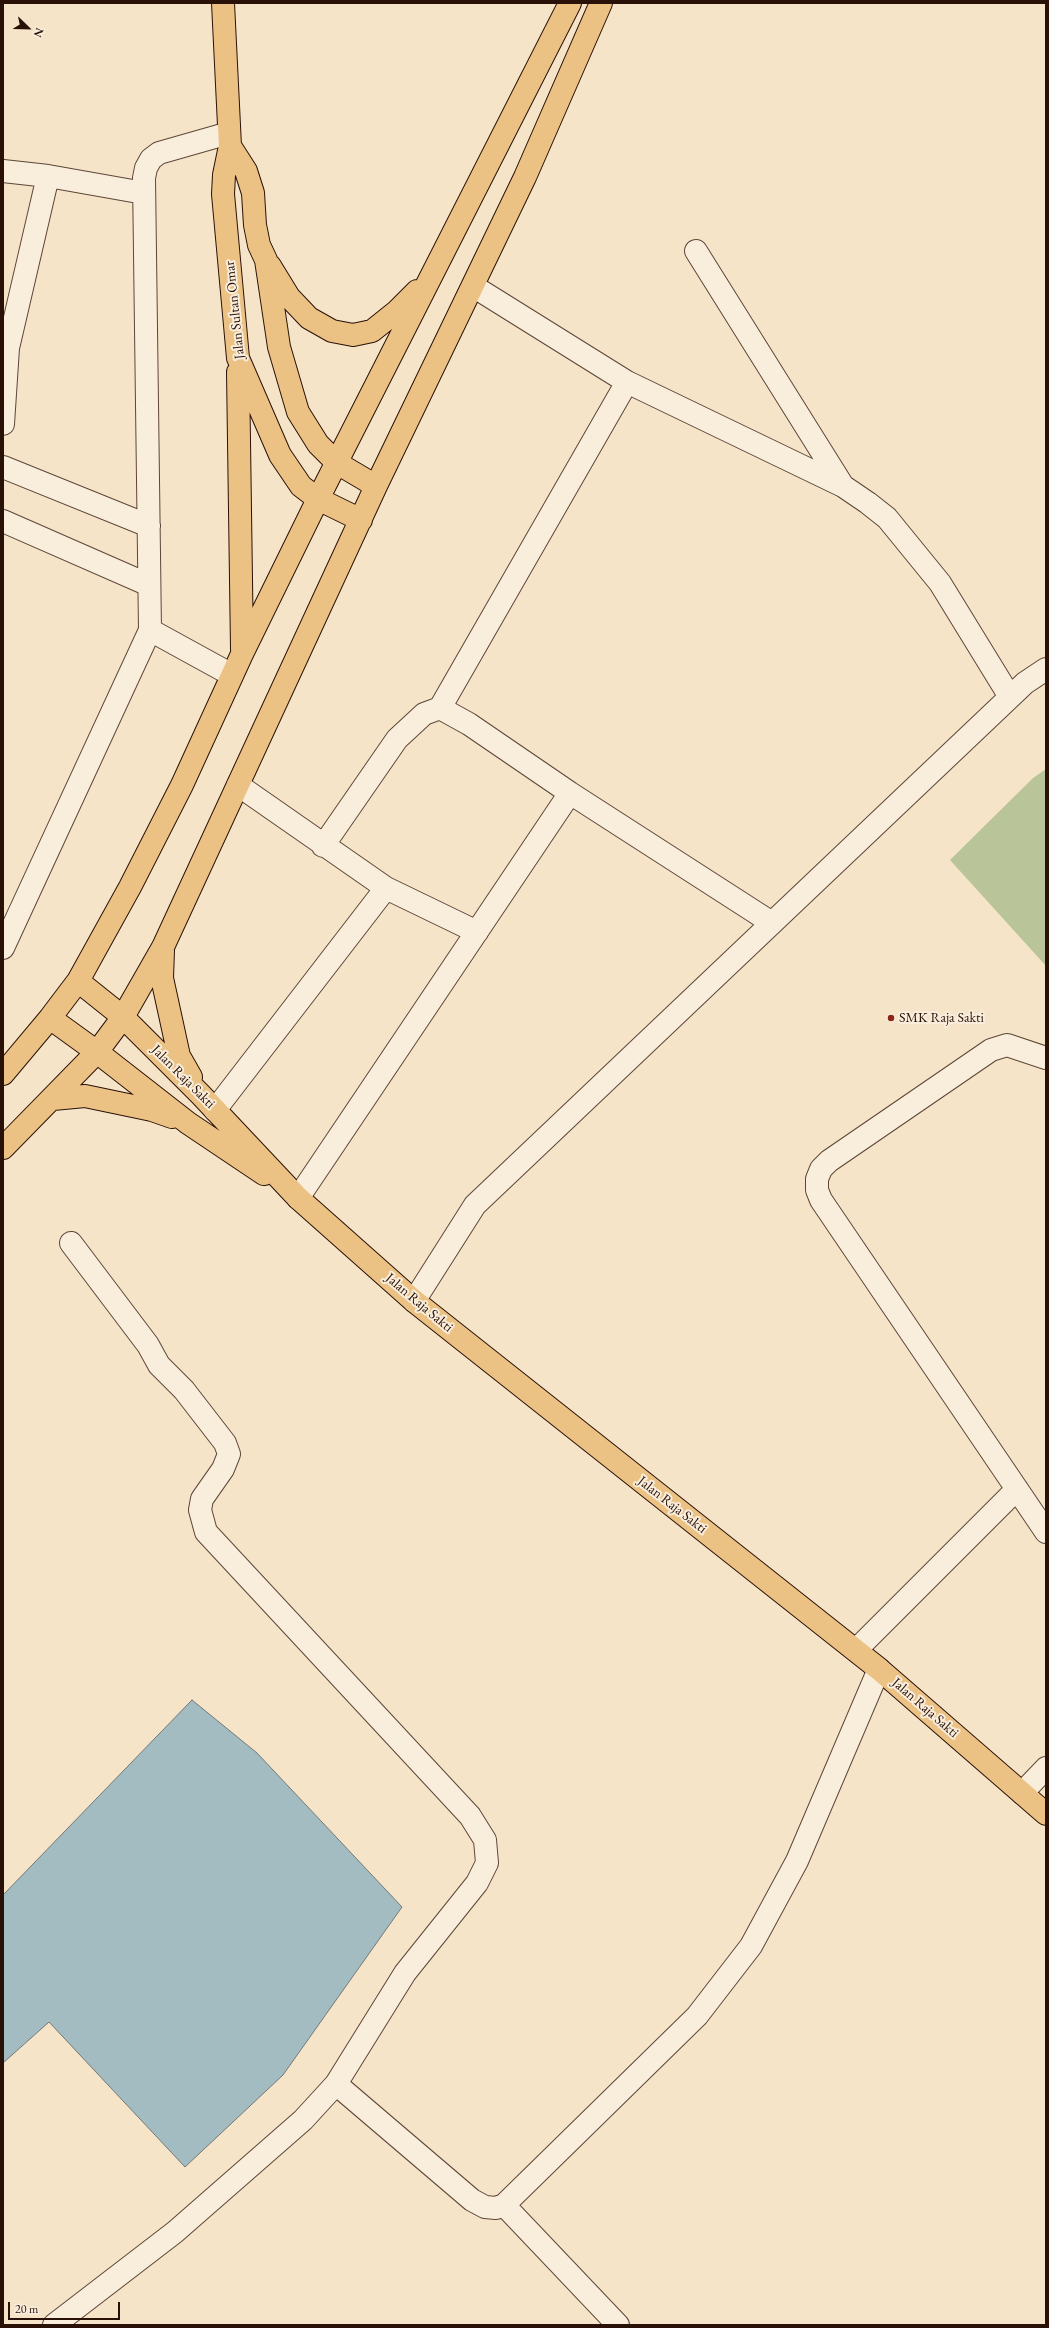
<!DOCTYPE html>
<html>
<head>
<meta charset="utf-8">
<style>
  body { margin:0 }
  #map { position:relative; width:1049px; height:2328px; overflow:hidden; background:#f6e4c9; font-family:"EB Garamond",serif }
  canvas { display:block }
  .frame { position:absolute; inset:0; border:4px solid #2a1107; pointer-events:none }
  .north { position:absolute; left:8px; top:8px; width:40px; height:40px; -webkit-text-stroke:3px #f9eddc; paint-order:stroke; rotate:113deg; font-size:11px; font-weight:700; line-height:16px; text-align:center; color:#2a1107 }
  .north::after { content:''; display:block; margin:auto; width:14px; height:18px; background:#2a1107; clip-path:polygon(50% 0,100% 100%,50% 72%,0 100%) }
  .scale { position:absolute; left:8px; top:2302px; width:112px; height:18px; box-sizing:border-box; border:2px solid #2a1107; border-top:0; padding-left:5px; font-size:12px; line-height:14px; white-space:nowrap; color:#2a1107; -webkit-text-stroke:3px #f9eddc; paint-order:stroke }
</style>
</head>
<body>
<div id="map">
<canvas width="1049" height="2328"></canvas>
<div class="frame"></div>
<div class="north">N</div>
<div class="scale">20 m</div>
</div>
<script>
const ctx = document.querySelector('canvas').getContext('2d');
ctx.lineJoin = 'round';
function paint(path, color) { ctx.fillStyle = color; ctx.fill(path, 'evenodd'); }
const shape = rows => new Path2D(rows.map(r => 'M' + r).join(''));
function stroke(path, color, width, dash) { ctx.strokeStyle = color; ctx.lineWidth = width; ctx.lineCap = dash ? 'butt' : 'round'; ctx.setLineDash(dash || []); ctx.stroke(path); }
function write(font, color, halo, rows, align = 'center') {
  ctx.font = font + ' "EB Garamond",serif'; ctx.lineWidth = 4; ctx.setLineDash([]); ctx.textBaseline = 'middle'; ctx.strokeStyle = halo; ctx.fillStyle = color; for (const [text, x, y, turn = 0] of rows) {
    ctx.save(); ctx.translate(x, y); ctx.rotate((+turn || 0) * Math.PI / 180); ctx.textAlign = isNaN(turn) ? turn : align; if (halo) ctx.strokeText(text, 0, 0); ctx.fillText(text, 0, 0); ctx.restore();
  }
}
paint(shape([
  [1046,769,1046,966,950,860,1033,778]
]), '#b9c599');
const water = shape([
  [192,1700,257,1753,402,1907,283,2075,185,2167,49,2022,3,2063,3,1895,192,1700]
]);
paint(water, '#a2bcc1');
stroke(water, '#727877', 1);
const minor = shape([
  [3,171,48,176,144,193],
  [696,251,843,486],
  [473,286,627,382,843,486,868,503,887,518,940,583,1010,697],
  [627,382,440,708,469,724,570,793,772,923],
  [3,424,8,348,48,176],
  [3,467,149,526],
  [3,521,149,585],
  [150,630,232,675],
  [238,785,386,888],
  [323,846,397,739,424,714,440,708],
  [3,948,150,630,144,178,146,168,151,159,159,153,229,133],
  [1046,1058,1007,1045,991,1050,829,1161,821,1169,817,1179,817,1190,821,1200,1046,1532],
  [215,1110,386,888,477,932],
  [298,1198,570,793],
  [414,1301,475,1205,1025,683,1046,669],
  [856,1650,1017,1489],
  [1022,1793,1046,1768],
  [336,2084,472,2200,485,2207,496,2208,504,2205,697,2016,751,1946,797,1861,879,1669],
  [504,2205,618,2325],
  [54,2325,175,2232,303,2120,336,2084,405,1973,477,1883,487,1863,485,1840,470,1816,206,1532,200,1510,202,1499,223,1469,229,1454,225,1443,184,1390,159,1365,148,1345,71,1243]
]);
const major = shape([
  [223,3,230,146,224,175,223,194,238,358,280,455,301,486,318,499,361,520],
  [230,146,246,171,253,193,255,225,259,245,266,260,279,347,298,412,318,444,337,463,376,486],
  [270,266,289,297,309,318,332,331,353,335,372,331,397,311,417,291],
  [238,372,242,649],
  [163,950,162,978,179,1056,191,1077],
  [78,981,123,1017,201,1095,298,1198,414,1301,879,1669,1046,1814],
  [50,1018,97,1052,188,1123,264,1174],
  [3,1074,50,1018,78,981,130,887,182,785,242,654,318,499,570,3],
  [53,1099,85,1096,152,1110,172,1117],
  [3,1148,97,1052,123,1017,163,947,376,486,525,177,601,3]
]);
stroke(minor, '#5d4638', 24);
stroke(major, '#2a1107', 24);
stroke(minor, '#f9eddc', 22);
stroke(major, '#ebc284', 22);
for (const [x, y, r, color] of [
  [891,1018,4,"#8f2418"]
]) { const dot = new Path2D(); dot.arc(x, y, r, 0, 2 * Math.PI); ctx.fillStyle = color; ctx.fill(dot); stroke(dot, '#f9eddc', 1.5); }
write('14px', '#2a1107', '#f9eddc', [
  ["Jalan Sultan Omar",235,310,-96],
  ["Jalan Raja Sakti",183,1077,45],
  ["Jalan Raja Sakti",419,1303,40],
  ["Jalan Raja Sakti",672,1505,38],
  ["Jalan Raja Sakti",925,1708,41]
]);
write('14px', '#2a1107', '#f9eddc', [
  ["SMK Raja Sakti",899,1018]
], 'left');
</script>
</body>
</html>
